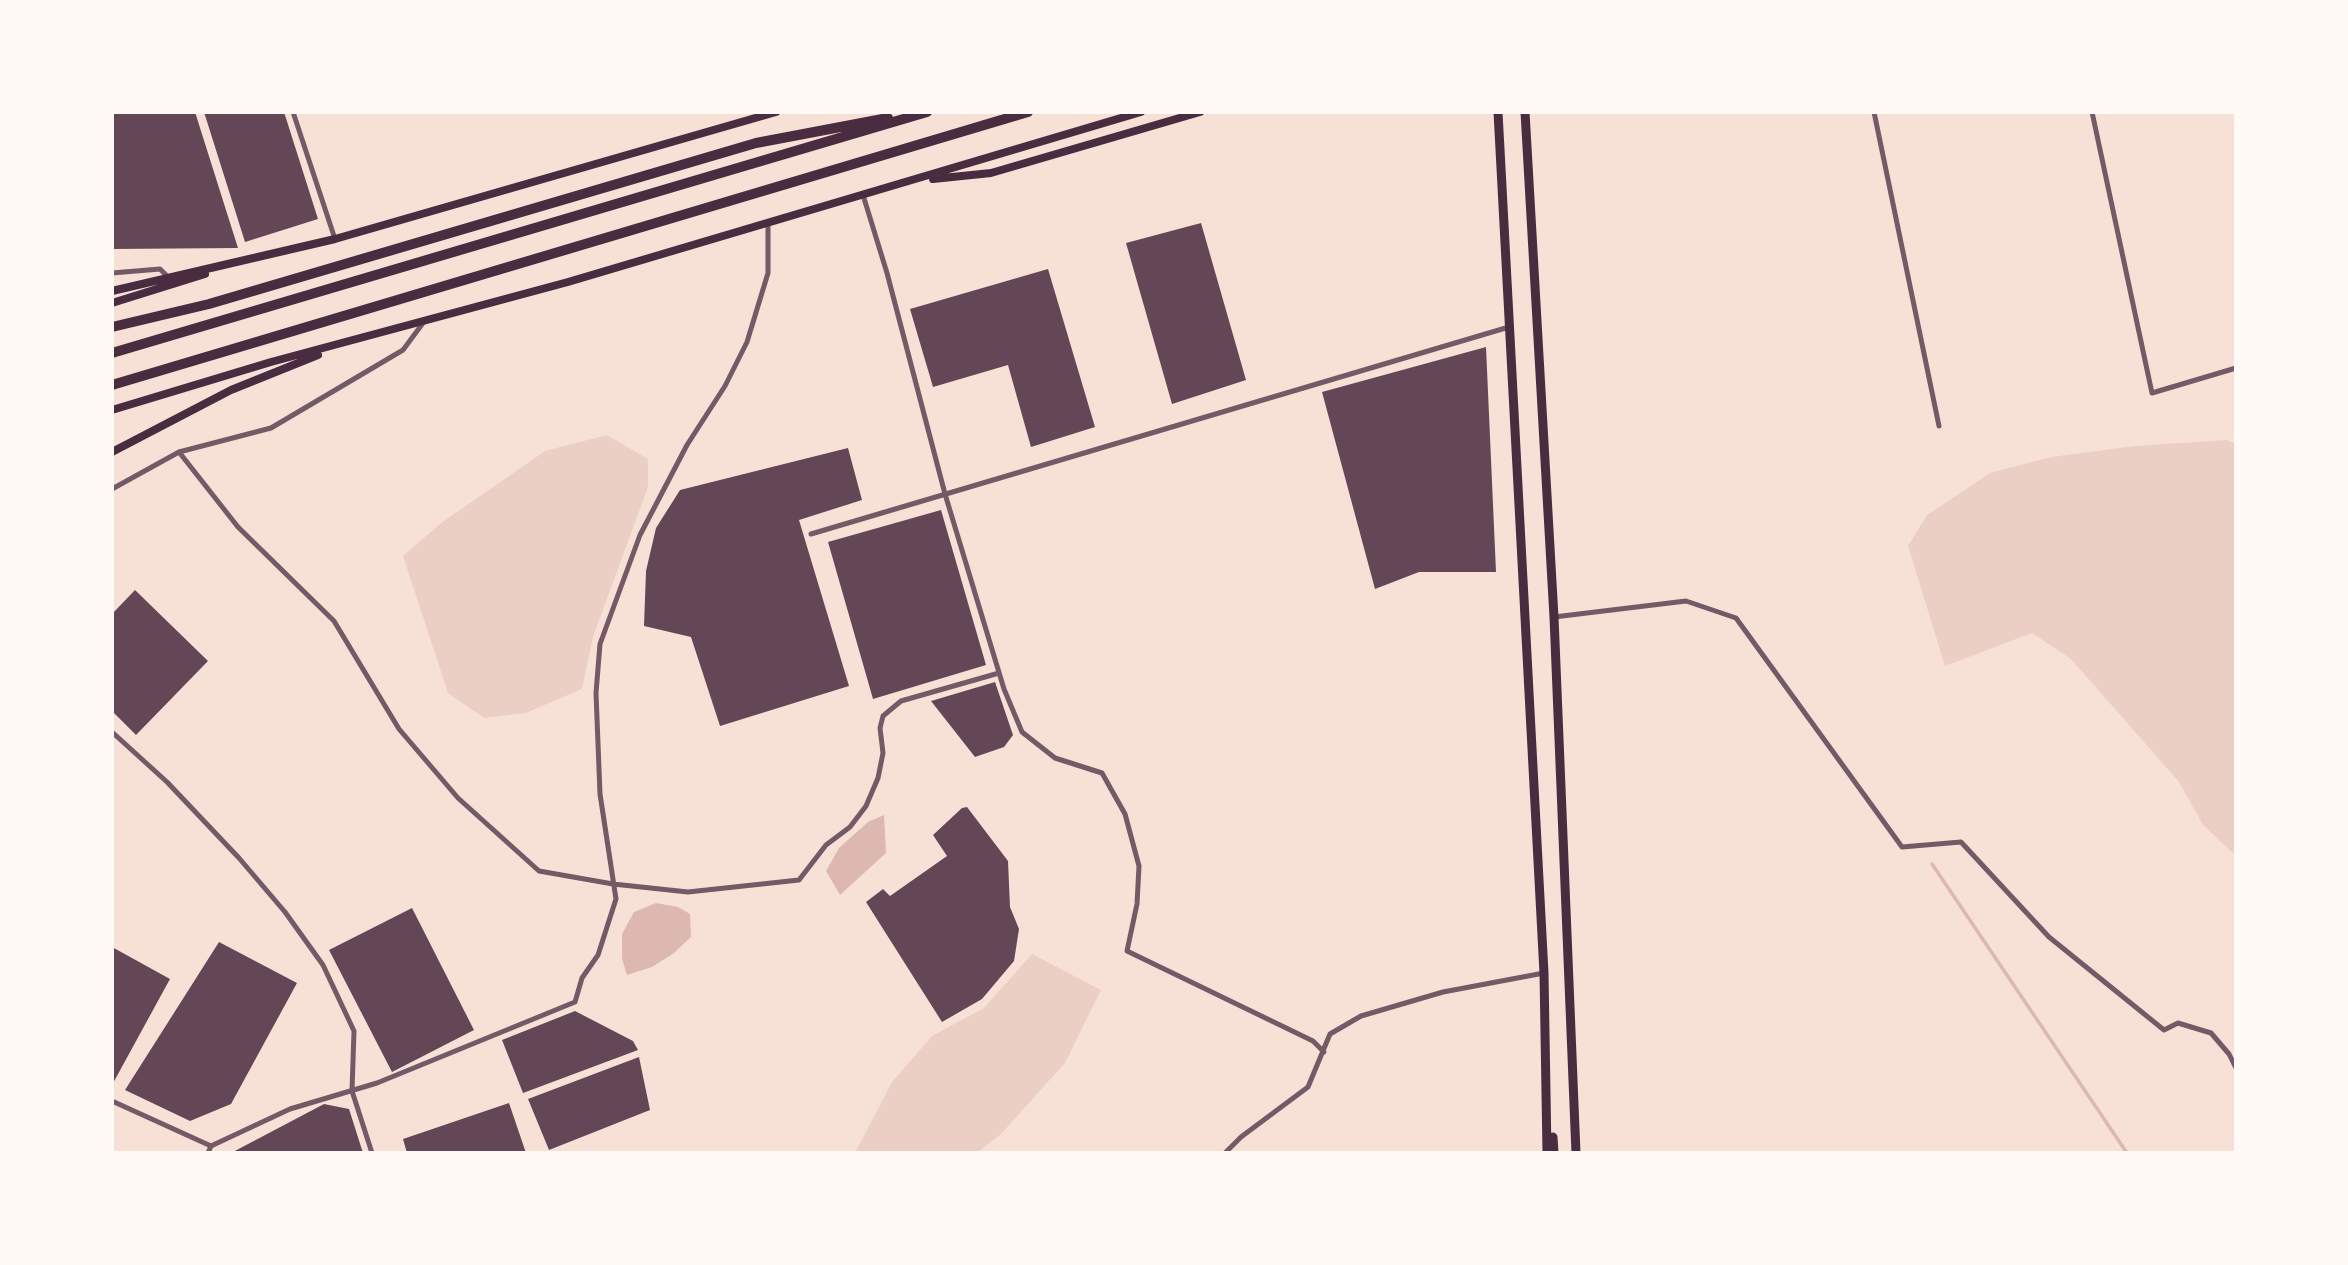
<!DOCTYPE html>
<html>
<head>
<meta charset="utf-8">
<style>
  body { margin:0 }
  #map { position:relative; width:2348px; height:1265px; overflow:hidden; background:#f7e1d7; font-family:Karla,sans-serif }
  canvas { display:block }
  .frame { position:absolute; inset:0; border:114px solid #fffaf5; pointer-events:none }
</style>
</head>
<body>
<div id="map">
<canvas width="2348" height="1265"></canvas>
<div class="frame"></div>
</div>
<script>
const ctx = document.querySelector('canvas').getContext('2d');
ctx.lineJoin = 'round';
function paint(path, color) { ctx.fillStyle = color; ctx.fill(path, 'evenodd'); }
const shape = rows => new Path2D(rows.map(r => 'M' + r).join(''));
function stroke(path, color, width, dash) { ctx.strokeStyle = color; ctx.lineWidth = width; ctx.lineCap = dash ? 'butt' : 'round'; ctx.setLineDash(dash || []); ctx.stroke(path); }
paint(shape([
  [607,435,648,459,648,487,593,637,582,689,526,713,484,718,448,693,403,556,441,523,545,451],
  [2227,440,2236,444,2236,856,2203,825,2179,782,2071,659,2032,633,1945,666,1908,546,1927,515,1990,473,2051,457,2135,446],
  [1032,954,1101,990,1065,1063,1001,1134,977,1153,855,1153,892,1082,932,1036,984,1008]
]), '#ebcfc5');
paint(shape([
  [884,815,886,853,840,895,826,871,839,848,868,822],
  [656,903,678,907,690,914,691,937,674,953,652,967,627,975,622,959,622,934,634,912]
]), '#dcb8b0');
stroke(shape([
  [1932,864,2127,1153]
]), '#dcb8b0', 3.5);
paint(shape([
  [112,112,195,112,238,248,112,249],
  [204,112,284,112,318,219,245,242],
  [1201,223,1246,380,1172,404,1126,243],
  [1048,269,1095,427,1031,447,1008,365,933,387,910,309],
  [1486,347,1496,572,1419,572,1375,589,1322,392],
  [848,448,862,500,799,520,849,686,720,726,691,637,644,626,646,571,656,528,680,490],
  [941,510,986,665,873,699,828,542],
  [135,590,208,661,136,735,112,711,112,614],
  [995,682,1013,735,1004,747,975,757,931,701],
  [967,807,1008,861,1010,907,1019,929,1014,961,982,999,942,1022,866,902,883,889,890,896,947,856,933,835,962,808],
  [412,908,474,1030,392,1072,329,950],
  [219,942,297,983,231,1104,190,1121,125,1090],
  [112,947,170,979,112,1085],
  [575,1011,633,1041,638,1050,523,1093,502,1040],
  [639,1057,650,1110,549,1150,528,1099],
  [509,1103,526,1153,407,1153,403,1139],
  [324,1104,349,1109,363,1153,231,1153]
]), '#644757');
stroke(shape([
  [293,112,335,239],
  [1874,112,1939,426],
  [2092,112,2152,393,2236,368],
  [863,195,887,273,945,494,1004,689,1022,732,1055,758,1102,773,1125,814,1139,866,1137,904,1127,951,1313,1041,1324,1052],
  [112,273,160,269,168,277],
  [179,452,238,527,334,621,399,729,458,798,539,871,613,884,688,892,799,880,826,845,850,827,866,806,878,778,883,753,880,728,883,716,901,701,999,673],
  [112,489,179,452,271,428,403,350,423,323],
  [811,534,1509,327],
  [1554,617,1686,601,1736,618,1902,847,1961,842,2049,937,2164,1030,2178,1023,2211,1033,2229,1054,2236,1068],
  [112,732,167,782,239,858,285,912,323,965,354,1031,352,1091,372,1153],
  [112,1101,211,1146],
  [208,1153,211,1146,290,1109,377,1083,575,1002,582,978,598,955,616,899,600,794,596,693,600,644,640,535,687,445,725,386,747,342,768,273,768,224],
  [1225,1153,1241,1137,1308,1087,1330,1034,1361,1016,1443,992,1544,973]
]), '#755966', 5);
stroke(shape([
  [933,179,991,173,1200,112],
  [112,291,335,239,776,112],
  [112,303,205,274],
  [112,410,271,362,568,282,1141,112],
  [112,452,231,390,318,355]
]), '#4a2c40', 8);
stroke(shape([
  [1498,112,1544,973,1547,1153],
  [1525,112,1554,617,1576,1153],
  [1553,1137,1554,1153]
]), '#4a2c40', 9);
stroke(shape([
  [112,327,209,304,756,143,888,118],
  [112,353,927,112],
  [112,385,1028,112]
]), '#4a2c40', 10);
</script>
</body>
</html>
